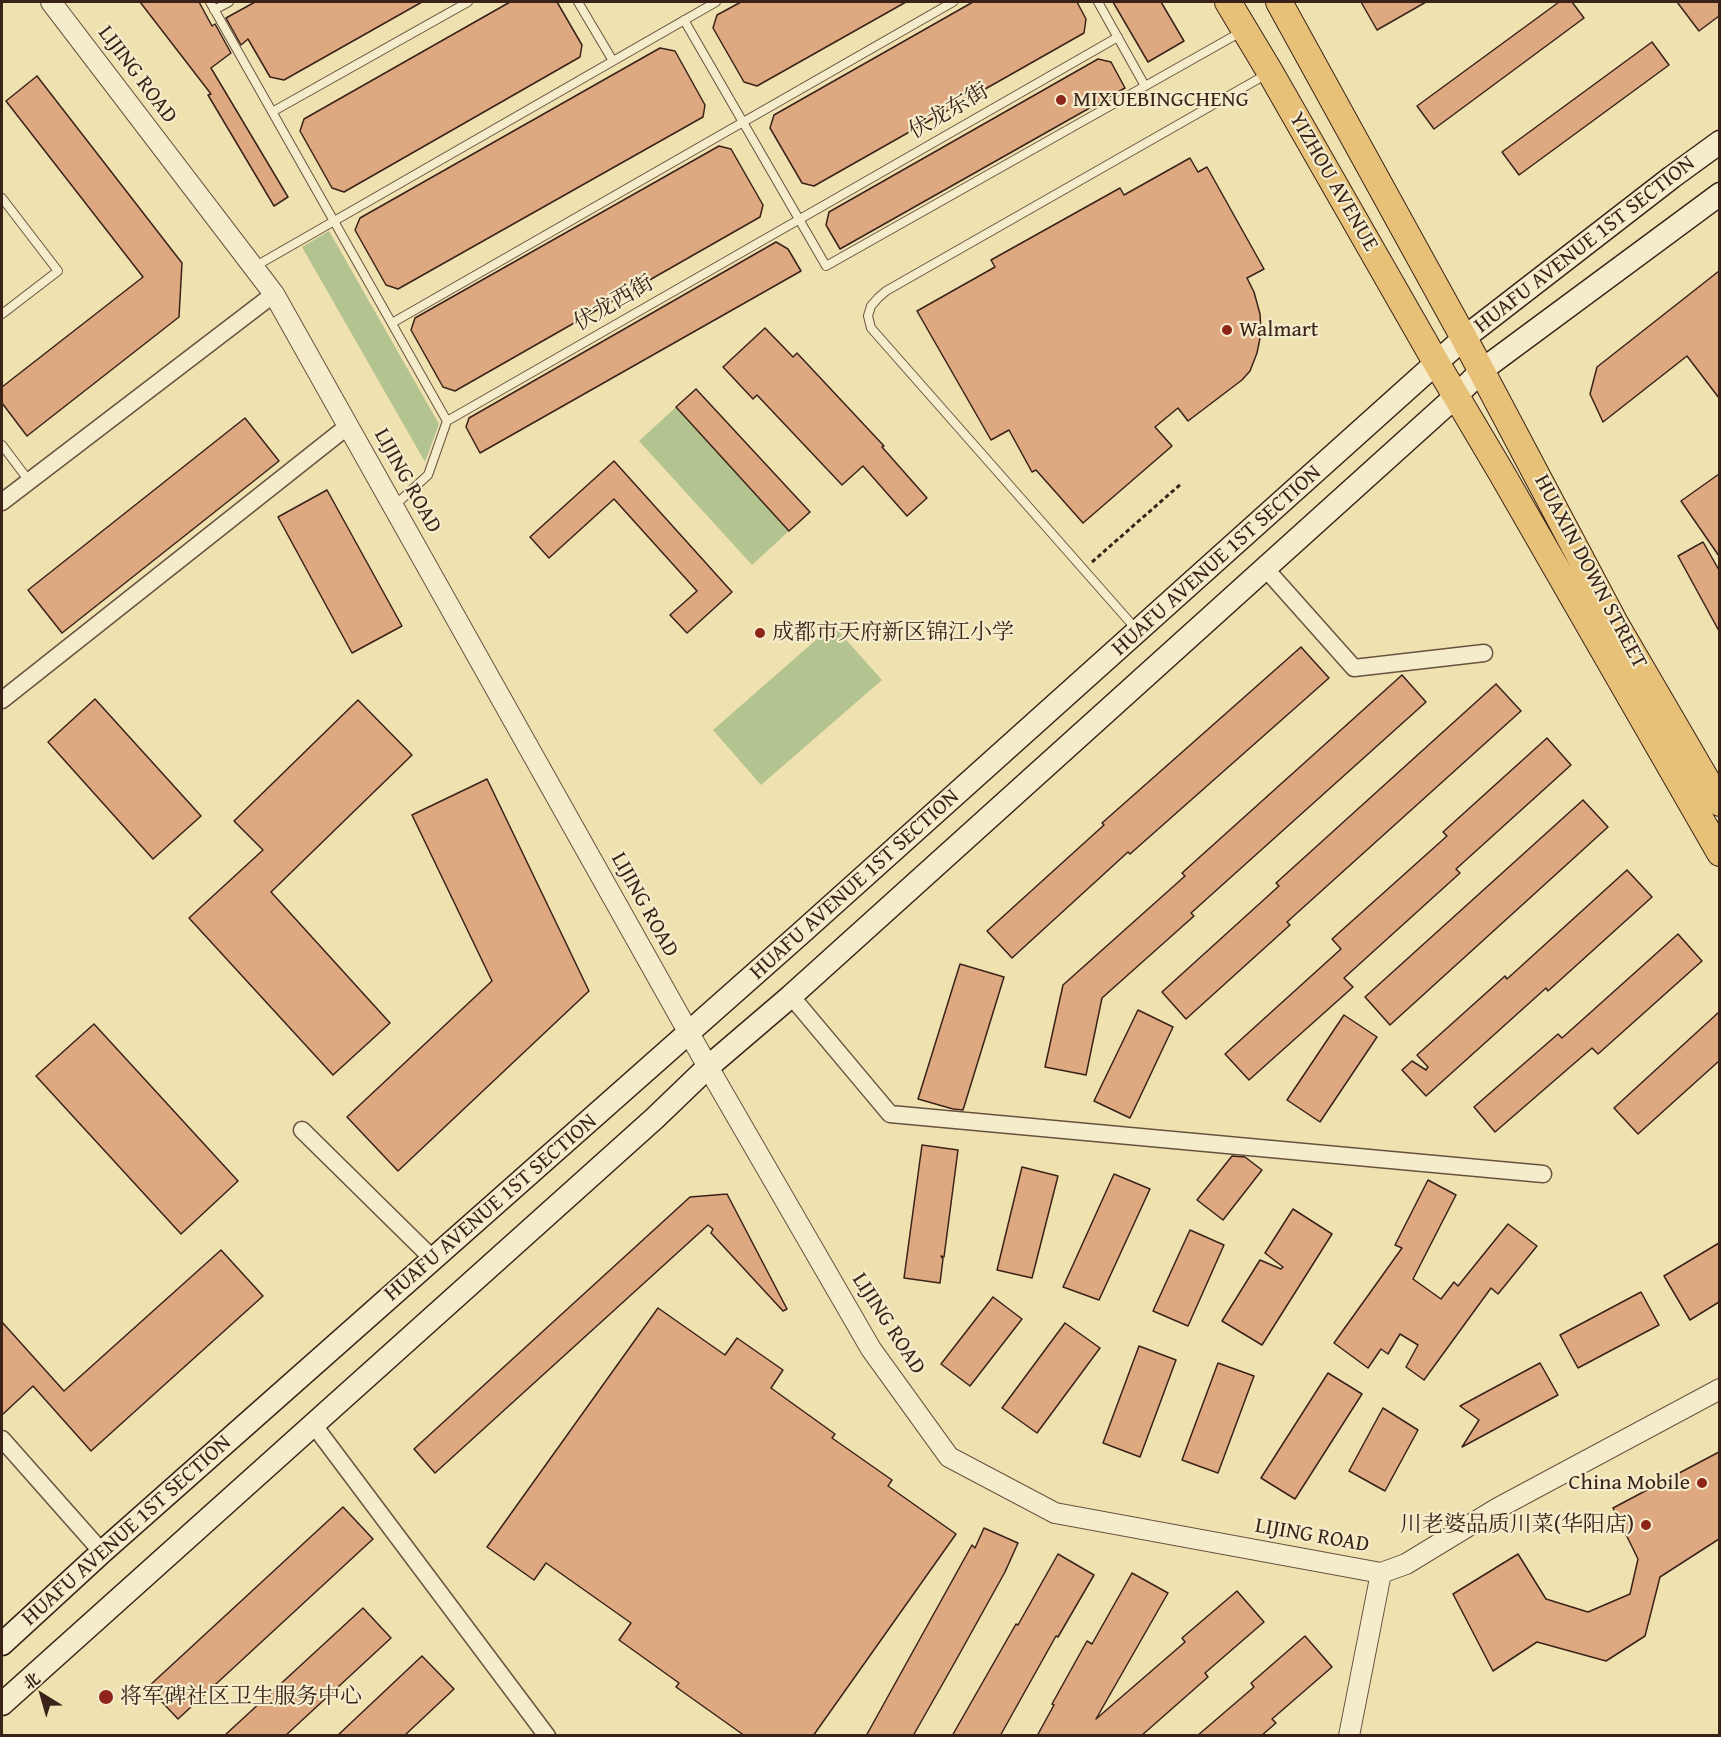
<!DOCTYPE html>
<html>
<head>
<meta charset="utf-8">
<style>
  body { margin:0 }
  #map { position:relative; width:1721px; height:1737px; overflow:hidden; background:#f0e2b0; font-family:"Gentium Book Plus","Noto Serif SC",serif }
  canvas { display:block }
  .frame { position:absolute; inset:0; border:3px solid #3a2219; pointer-events:none }
  .north { position:absolute; left:12px; top:1665px; width:60px; height:60px; -webkit-text-stroke:4px #f5eccc; paint-order:stroke; rotate:323deg; font-size:16px; font-weight:700; line-height:24px; text-align:center; color:#3a2219 }
  .north::after { content:''; display:block; margin:auto; width:21px; height:27px; background:#3a2219; clip-path:polygon(50% 0,100% 100%,50% 72%,0 100%) }
</style>
</head>
<body>
<div id="map">
<canvas width="1721" height="1737"></canvas>
<div class="frame"></div>
<div class="north">北</div>
</div>
<script>
const ctx = document.querySelector('canvas').getContext('2d');
ctx.lineJoin = 'round';
function paint(path, color) { ctx.fillStyle = color; ctx.fill(path, 'evenodd'); }
const shape = rows => new Path2D(rows.map(r => 'M' + r).join(''));
function stroke(path, color, width, dash) { ctx.strokeStyle = color; ctx.lineWidth = width; ctx.lineCap = dash ? 'butt' : 'round'; ctx.setLineDash(dash || []); ctx.stroke(path); }
function write(font, color, halo, rows, align = 'center') {
  ctx.font = font + ' "Gentium Book Plus","Noto Serif SC",serif'; ctx.lineWidth = 4.5; ctx.setLineDash([]); ctx.textBaseline = 'middle'; ctx.strokeStyle = halo; ctx.fillStyle = color; for (const [text, x, y, turn = 0] of rows) {
    ctx.save(); ctx.translate(x, y); ctx.rotate((+turn || 0) * Math.PI / 180); ctx.textAlign = isNaN(turn) ? turn : align; if (halo) ctx.strokeText(text, 0, 0); ctx.fillText(text, 0, 0); ctx.restore();
  }
}
paint(shape([
  [329,231,439,424,425,462,302,247],
  [676,407,789,531,752,565,639,441],
  [833,625,882,680,761,785,713,730]
]), '#b4c490');
const building = shape([
  [140,2,199,2,212,26,215,24,231,53,211,68,288,197,274,206,208,95,211,94,140,2],
  [255,2,422,2,284,80,270,77,248,39,241,45,226,18,255,2],
  [510,2,557,2,582,45,580,57,344,192,332,188,300,131,304,119,510,2],
  [741,2,906,2,757,86,744,82,713,28,717,15,741,2],
  [973,2,1077,2,1086,19,1084,33,814,186,802,183,770,128,774,115,973,2],
  [1113,2,1161,2,1184,41,1148,62,1113,2],
  [1361,2,1426,2,1377,30,1361,2],
  [1559,2,1572,2,1584,18,1434,129,1417,106,1559,2],
  [1677,2,1719,2,1719,16,1699,31,1677,2],
  [1652,42,1669,65,1519,175,1502,152,1652,42],
  [660,48,675,51,705,105,703,117,398,289,386,285,355,230,360,218,660,48],
  [1098,59,1111,62,1125,88,840,249,826,225,829,212,1098,59],
  [37,76,182,263,179,317,27,436,2,403,2,387,143,277,6,101,37,76],
  [719,146,731,149,763,205,760,217,455,391,443,387,411,330,415,318,719,146],
  [1190,158,1198,172,1207,167,1264,269,1247,278,1254,292,1260,314,1261,333,1257,353,1250,371,1242,380,1188,421,1178,408,1155,427,1172,446,1083,523,1036,470,1032,472,1009,430,991,440,917,311,995,267,991,260,1120,188,1124,195,1190,158],
  [776,242,788,249,801,271,480,453,466,427,469,418,776,242],
  [1719,271,1719,398,1687,356,1603,422,1590,394,1597,367,1719,271],
  [765,328,793,357,797,353,884,446,882,447,927,498,907,516,863,466,842,485,757,395,753,399,723,367,765,328],
  [696,389,810,512,789,531,676,407,696,389],
  [245,418,279,461,62,633,28,590,245,418],
  [614,461,732,592,687,633,670,615,697,591,614,499,549,558,530,537,614,461],
  [1719,474,1719,556,1681,501,1719,474],
  [327,490,402,626,352,653,278,517,327,490],
  [1703,542,1719,570,1719,631,1678,556,1703,542],
  [1301,647,1329,678,1130,854,1128,852,1012,958,987,931,1104,825,1102,823,1301,647],
  [1402,675,1426,702,1191,913,1194,916,1102,998,1086,1075,1045,1067,1063,985,1185,876,1182,873,1402,675],
  [1496,684,1521,711,1287,922,1290,925,1186,1019,1162,992,1279,886,1276,883,1496,684],
  [95,699,201,816,153,859,48,742,95,699],
  [358,700,412,755,271,892,390,1023,333,1075,189,918,263,850,234,821,358,700],
  [1547,738,1571,765,1456,869,1460,873,1344,978,1353,987,1249,1080,1225,1054,1341,949,1332,939,1447,836,1443,832,1547,738],
  [487,779,589,991,398,1171,347,1117,492,981,412,815,487,779],
  [1583,800,1608,827,1390,1025,1365,997,1583,800],
  [1627,870,1652,897,1548,991,1546,988,1426,1096,1402,1070,1412,1061,1426,1070,1428,1067,1417,1055,1505,976,1507,979,1627,870],
  [1678,934,1702,961,1598,1054,1592,1048,1495,1132,1474,1107,1558,1034,1562,1038,1678,934],
  [960,964,1004,977,963,1110,953,1109,918,1099,960,964],
  [1138,1010,1173,1027,1130,1118,1094,1101,1138,1010],
  [1719,1012,1719,1061,1638,1134,1614,1108,1719,1012],
  [1344,1015,1377,1037,1320,1122,1287,1100,1344,1015],
  [94,1024,238,1181,181,1234,36,1076,94,1024],
  [922,1145,958,1150,944,1257,941,1256,943,1259,940,1283,904,1278,922,1145],
  [1232,1156,1245,1157,1262,1170,1223,1220,1197,1200,1232,1156],
  [1022,1167,1058,1176,1032,1278,997,1270,1022,1167],
  [1114,1174,1150,1189,1099,1300,1063,1287,1114,1174],
  [1428,1180,1456,1195,1413,1279,1441,1299,1454,1282,1458,1286,1508,1224,1537,1246,1498,1294,1491,1288,1424,1380,1406,1367,1418,1345,1400,1334,1388,1354,1381,1349,1368,1368,1334,1343,1402,1248,1395,1245,1428,1180],
  [727,1194,787,1309,783,1311,711,1233,713,1229,708,1225,435,1473,414,1449,690,1197,727,1194],
  [1293,1209,1332,1234,1262,1345,1222,1321,1260,1260,1281,1269,1283,1267,1265,1253,1293,1209],
  [1190,1230,1224,1245,1188,1326,1153,1311,1190,1230],
  [1719,1243,1719,1302,1690,1320,1664,1276,1719,1243],
  [221,1250,263,1296,91,1451,33,1386,2,1415,2,1322,64,1391,221,1250],
  [1641,1292,1659,1325,1578,1368,1560,1335,1641,1292],
  [993,1297,1022,1319,970,1386,941,1364,993,1297],
  [658,1308,725,1355,737,1338,783,1370,771,1388,835,1434,832,1438,892,1480,888,1486,956,1534,813,1736,745,1736,676,1687,679,1683,619,1640,631,1623,546,1563,534,1580,487,1547,658,1308],
  [1065,1323,1100,1348,1037,1433,1002,1408,1065,1323],
  [1139,1346,1176,1360,1140,1457,1103,1443,1139,1346],
  [1218,1363,1254,1376,1218,1473,1182,1460,1218,1363],
  [1540,1363,1558,1395,1462,1447,1479,1420,1460,1406,1540,1363],
  [1328,1373,1362,1394,1295,1499,1261,1478,1328,1373],
  [1383,1408,1418,1430,1385,1491,1349,1471,1383,1408],
  [1719,1452,1719,1539,1660,1577,1645,1636,1606,1661,1537,1642,1493,1671,1453,1594,1518,1554,1546,1599,1588,1612,1630,1594,1638,1559,1613,1508,1719,1452],
  [343,1507,373,1539,178,1719,148,1687,343,1507],
  [984,1528,1018,1543,1005,1572,955,1662,913,1736,866,1736,972,1545,975,1548,984,1528],
  [1058,1554,1094,1575,1058,1637,1056,1636,1000,1736,952,1736,1016,1624,1018,1625,1058,1554],
  [1132,1573,1168,1593,1096,1719,1185,1642,1182,1638,1237,1591,1264,1622,1205,1673,1208,1677,1141,1736,1037,1736,1054,1705,1052,1704,1087,1641,1092,1644,1132,1573],
  [363,1608,391,1638,285,1736,224,1736,363,1608],
  [1305,1636,1332,1667,1272,1719,1276,1723,1261,1736,1197,1736,1254,1687,1251,1683,1305,1636],
  [422,1656,454,1689,404,1736,337,1736,422,1656]
]);
paint(building, '#dea981');
stroke(building, '#3a2219', 1.5);
const service = shape([
  [210,2,447,421,428,475,393,507],
  [578,2,613,61],
  [1098,2,1145,86],
  [214,10,229,2],
  [684,20,826,266,1241,32],
  [272,112,468,2],
  [2,198,58,271,2,314],
  [254,267,716,2],
  [392,323,953,2],
  [447,421,1118,37],
  [2,445,29,481],
  [1136,629,871,328,868,316,871,306,878,298,886,291,1267,74]
]);
const minor = shape([
  [2,502,274,294],
  [1265,568,1354,668,1484,653],
  [2,700,348,426],
  [791,996,890,1114,1543,1174],
  [302,1130,433,1259],
  [313,1424,547,1736],
  [2,1439,102,1552]
]);
const tertiary = shape([
  [51,2,274,294,708,1067,871,1349,949,1457,1055,1513,1381,1573],
  [1349,1736,1381,1573,1406,1564,1498,1508,1720,1389]
]);
const secondary = shape([
  [2,1644,102,1552,800,934,1464,338,1672,177,1720,142],
  [2,1704,655,1118,708,1067,791,996,1456,396,1482,370,1720,194]
]);
const primary = shape([
  [1228,2,1270,72,1437,364,1501,472,1720,853],
  [1279,2,1464,338,1615,623,1720,803]
]);
stroke(service, '#68523f', 10);
stroke(minor, '#68523f', 19);
stroke(tertiary, '#68523f', 22);
stroke(secondary, '#3a2219', 25);
stroke(primary, '#3a2219', 28);
stroke(shape([
  [1092,562,1182,483]
]), '#3a2219', 3, [4.5, 3]);
stroke(service, '#f5eccc', 8);
stroke(minor, '#f5eccc', 16);
stroke(tertiary, '#f5eccc', 20);
stroke(secondary, '#f5eccc', 22);
stroke(primary, '#e8c178', 26);
for (const [x, y, r, color] of [
  [1061,100,6,"#8f2418"],
  [1227,330,6,"#8f2418"],
  [760,633,6,"#8f2418"],
  [1702,1483,6,"#8f2418"],
  [1646,1525,6,"#8f2418"],
  [106,1697,8,"#8f2418"]
]) { const dot = new Path2D(); dot.arc(x, y, r, 0, 2 * Math.PI); ctx.fillStyle = color; ctx.fill(dot); stroke(dot, '#f5eccc', 2); }
write('22px', '#3a2219', '#f5eccc', [
  ["LIJING ROAD",137,75,53],
  ["伏龙东街",949,112,-30],
  ["YIZHOU AVENUE",1333,182,60],
  ["HUAFU AVENUE 1ST SECTION",1585,245,-38],
  ["伏龙西街",614,304,-30],
  ["LIJING ROAD",407,481,61],
  ["HUAFU AVENUE 1ST SECTION",1217,561,-42],
  ["HUAXIN DOWN STREET",1590,572,62],
  ["HUAFU AVENUE 1ST SECTION",855,885,-42],
  ["LIJING ROAD",644,905,61],
  ["HUAFU AVENUE 1ST SECTION",491,1208,-41],
  ["LIJING ROAD",888,1324,57],
  ["HUAFU AVENUE 1ST SECTION",127,1531,-42],
  ["LIJING ROAD",1312,1536,10]
]);
write('22px', '#3a2219', '#f5eccc', [
  ["MIXUEBINGCHENG",1073,100],
  ["Walmart",1239,330],
  ["成都市天府新区锦江小学",772,633],
  ["China Mobile",1690,1483,"right"],
  ["川老婆品质川菜(华阳店)",1634,1525,"right"],
  ["将军碑社区卫生服务中心",120,1697]
], 'left');
</script>
</body>
</html>
